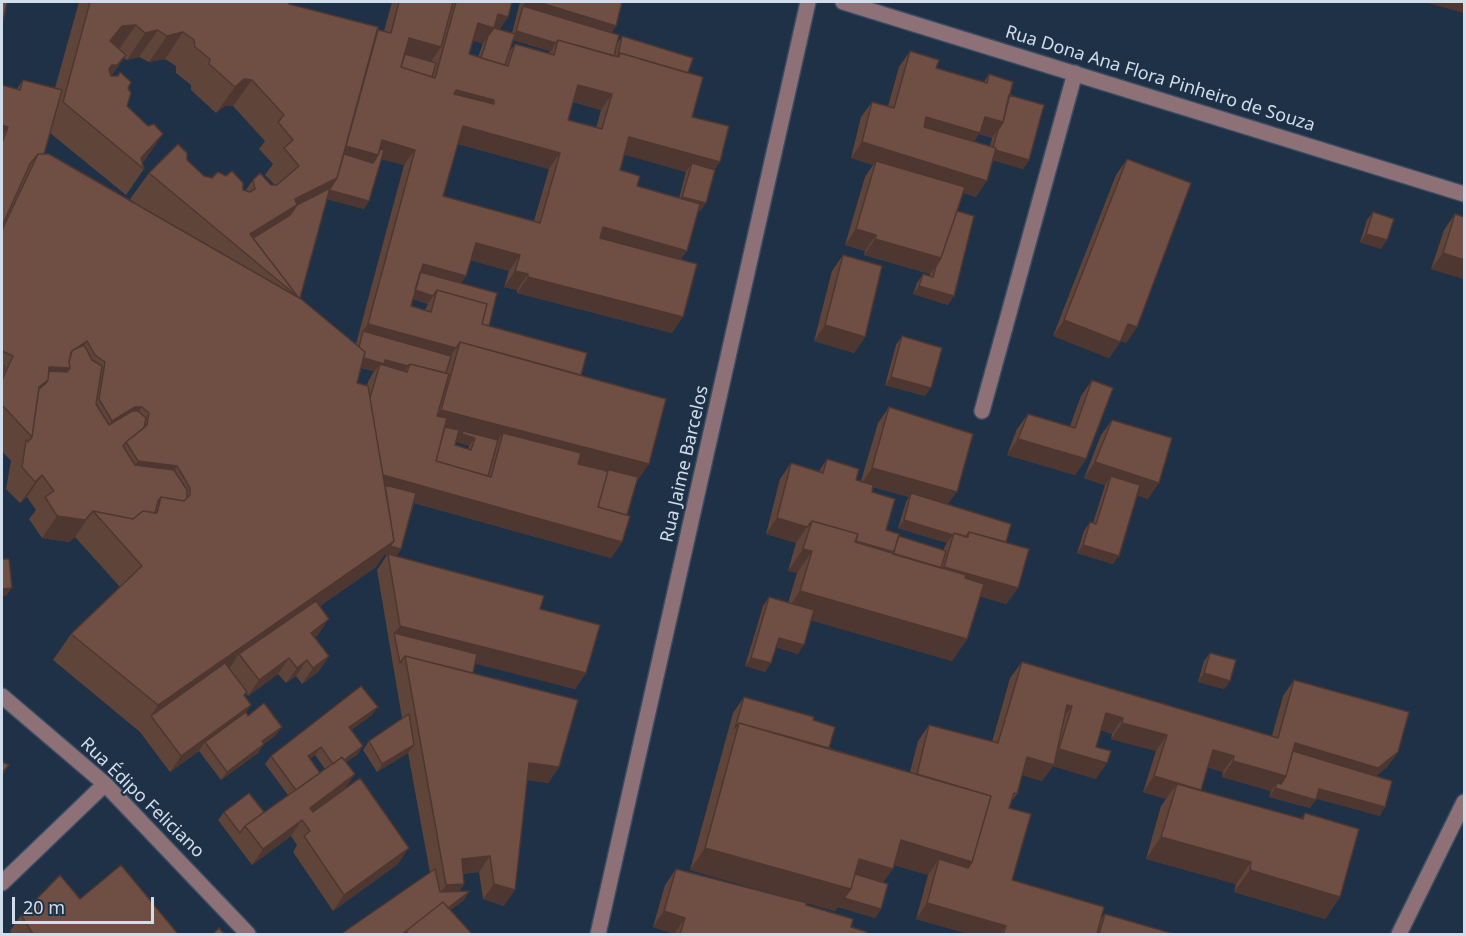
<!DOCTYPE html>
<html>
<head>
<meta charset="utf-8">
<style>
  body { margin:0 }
  #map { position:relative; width:1466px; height:936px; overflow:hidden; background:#1e3147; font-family:"Noto Sans",sans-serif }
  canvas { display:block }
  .frame { position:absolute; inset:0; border:3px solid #d1ddeb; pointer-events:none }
  .scale { position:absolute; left:12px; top:897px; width:142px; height:27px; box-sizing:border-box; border:3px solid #d1ddeb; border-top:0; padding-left:8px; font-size:18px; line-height:21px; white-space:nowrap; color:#d1ddeb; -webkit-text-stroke:4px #1e3147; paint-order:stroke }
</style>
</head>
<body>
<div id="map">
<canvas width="1466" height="936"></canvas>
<div class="frame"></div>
<div class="scale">20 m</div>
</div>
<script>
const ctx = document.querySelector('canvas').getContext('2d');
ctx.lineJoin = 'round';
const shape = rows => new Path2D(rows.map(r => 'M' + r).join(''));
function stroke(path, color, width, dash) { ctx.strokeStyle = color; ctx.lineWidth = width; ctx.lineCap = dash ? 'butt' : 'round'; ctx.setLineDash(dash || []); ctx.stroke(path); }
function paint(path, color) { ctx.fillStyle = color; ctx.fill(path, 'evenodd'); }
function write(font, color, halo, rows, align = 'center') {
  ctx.font = font + ' "Noto Sans",sans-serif'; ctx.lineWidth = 4.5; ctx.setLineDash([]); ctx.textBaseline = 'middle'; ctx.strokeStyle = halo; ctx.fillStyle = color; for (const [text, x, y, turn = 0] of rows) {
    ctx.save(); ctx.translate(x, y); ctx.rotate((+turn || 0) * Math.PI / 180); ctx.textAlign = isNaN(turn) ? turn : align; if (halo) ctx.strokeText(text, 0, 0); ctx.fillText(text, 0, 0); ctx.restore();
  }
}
const minor = shape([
  [843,2,1464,194],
  [982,411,1075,73],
  [2,696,105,784,248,934],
  [2,883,105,784],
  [598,934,808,2],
  [1399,934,1464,802]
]);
stroke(minor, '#3b4d61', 18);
stroke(minor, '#8e7077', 15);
paint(shape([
  [79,2,288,2,289,4,384,31,392,2,512,2,508,17,499,30,512,33,520,2,622,2,616,26,611,33,617,44,622,36,688,73,692,117,715,170,706,203,700,211,698,211,680,260,672,333,517,293,517,290,504,287,509,271,471,260,466,276,461,283,489,326,581,375,637,481,627,515,622,542,611,558,414,503,401,549,396,556,540,609,586,673,575,689,475,663,473,673,559,767,548,783,527,780,504,906,483,899,479,872,463,874,464,884,459,892,464,900,450,910,472,934,341,934,430,873,408,753,377,772,363,750,369,741,402,718,377,570,387,555,384,555,376,567,320,606,318,635,315,637,329,656,318,672,302,684,296,676,286,683,278,674,248,696,246,693,245,696,251,705,246,712,248,716,276,735,264,744,258,753,221,780,199,751,170,772,140,732,53,660,71,634,120,587,75,537,69,542,42,538,29,519,36,510,27,497,20,503,6,489,11,461,2,451,2,85,17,89,23,80,55,88],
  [513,40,550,51,549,53,515,44,509,52],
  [473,41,483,43,478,57,469,54],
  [139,57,149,62,165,59,176,66,176,73,191,85,191,90,216,113,225,106,233,106,265,141,259,149,273,164,265,175,275,185,271,185,253,180,245,191,204,176,187,160,149,173,130,199,136,204,44,154,50,133,126,195,144,169,142,163,145,160,127,106,128,88,120,72,116,76,111,76,124,58,127,60],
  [573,102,601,110,596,128,568,120],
  [458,144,549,169,534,221,443,196],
  [624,154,686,172,679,198,637,186,620,170],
  [381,159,404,165,356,344,300,298,327,199,364,209],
  [413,299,428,304,425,310,411,306],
  [361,368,374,371,369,380,367,385,357,383],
  [456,442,469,446,468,449,455,445],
  [910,51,936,68,984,82,989,74,1009,95,1029,160,1023,169,993,160,976,197,963,193,957,211,948,305,913,294,917,283,923,274,930,276,930,274,864,255,865,251,845,245,865,177,873,165,851,158,861,117,872,102,888,106,899,67],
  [979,134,992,138,990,146,974,141],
  [1127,159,1137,327,1126,343,1121,341,1109,358,1053,336,1116,175],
  [1373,212,1381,249,1360,242,1367,220],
  [1455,214,1464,217,1464,279,1431,269,1444,230],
  [843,255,865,337,854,353,814,341,832,271],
  [902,336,925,396,885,385,896,345],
  [1092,380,1086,459,1075,475,1007,455,1017,429,1028,414,1070,426,1081,396],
  [889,407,948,504,1006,542,1018,588,1006,604,980,596,967,639,952,661,811,620,798,654,776,647,765,672,745,666,763,606,769,597,788,603,797,573,788,571,796,543,766,534,780,479,791,463,819,471,827,459,856,480,861,481,878,423],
  [873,487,909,497,906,502,898,528,947,543,943,550,899,536,886,530,872,492],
  [1112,420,1148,499,1137,495,1113,564,1077,553,1084,531,1090,522,1093,523,1105,485,1084,478,1101,435],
  [1210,653,1230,681,1224,689,1198,682,1204,661],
  [1022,662,1272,736,1283,696,1294,680,1398,752,1387,767,1376,776,1380,816,1316,798,1310,808,1269,797,1271,791,1222,777,1223,772,1208,767,1201,791,1301,819,1305,813,1340,897,1325,919,1234,892,1236,884,1146,859,1161,806,1166,799,1143,792,1156,751,1111,739,1112,734,1101,730,1096,747,1096,779,1053,766,1042,781,1022,775,1017,794,1011,802,1009,808,1012,880,1100,920,1105,914,1174,934,969,934,916,919,928,875,894,865,883,882,881,909,875,918,838,907,835,911,690,870,733,713,744,697,813,720,829,748,910,772,918,741,929,725,992,742,1010,678],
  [372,715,351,730,358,754,346,762,355,774,344,789,398,864,333,911,293,852,297,845,291,836,252,865,218,820,224,812,264,812,288,795,265,764,271,756],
  [315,755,325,769,320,773,310,759],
  [676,869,806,905,866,934,674,934,653,927,665,885],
  [80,899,178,934,12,934,10,931,21,915]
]), '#5f443a');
paint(shape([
  [526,2,538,2,616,26,605,41,523,6],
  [1424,2,1464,2,1464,13],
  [498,14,508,17,497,33,491,31,483,44,467,39,478,23],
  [136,25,118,51,110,41,122,26],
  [158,30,139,57,127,60,145,33],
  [516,31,556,43,551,51,510,39],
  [183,32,165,59,149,62,167,36],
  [409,38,441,47,430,63,398,54],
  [126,55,107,82,94,91,112,65],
  [244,79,252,80,233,106,225,106,216,113,235,87],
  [578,85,612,94,601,110,567,100],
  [456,90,494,100,483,116,445,105],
  [926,117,985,117,1003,122,992,138,979,134,969,149,915,133],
  [2,125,8,127,2,136],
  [463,126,560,153,549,169,452,142],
  [163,134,145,160,140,165,141,158],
  [629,137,720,162,709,178,692,163,686,172,618,153],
  [382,140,415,150,404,165,377,158,367,171,337,153,342,145],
  [862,142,987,181,976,197,874,165,876,161,873,165,851,158],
  [993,150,1029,160,1023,169,987,158],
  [337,178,369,201,364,209,323,198,248,250,250,234,295,199],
  [682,197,706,203,700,211,677,205],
  [603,227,687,251,676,266,592,243],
  [856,229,876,235,865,251,845,245],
  [1366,234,1387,240,1381,249,1360,242],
  [875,239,941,258,930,274,864,255],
  [476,243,520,255,509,271,465,259],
  [1443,253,1464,260,1464,279,1431,269],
  [423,264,466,276,455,291,415,280],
  [515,271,528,274,517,290,504,287],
  [528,277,683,317,672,333,517,293],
  [919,286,954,296,948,305,913,294],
  [412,289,433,296,428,304,407,297],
  [1064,320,1120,342,1109,358,1053,336],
  [368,324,456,348,445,364,363,331],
  [1128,324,1137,327,1126,343,1117,339],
  [825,325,865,337,854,353,814,341],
  [87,341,68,367,70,368,52,394,36,392,49,367],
  [356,356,385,360,408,366,402,375,380,364,375,371,351,365],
  [891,377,931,388,925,396,885,385],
  [135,407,142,407,123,433,94,447,112,421],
  [441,410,649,464,634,486,606,469,600,477,503,433,492,449,475,438,469,446,456,442,463,431,457,440,426,432],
  [1018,439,1086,459,1075,475,1007,455],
  [138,461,177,466,159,492,120,487],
  [1095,462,1159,483,1148,499,1108,486,1111,476,1105,485,1084,478],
  [872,468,957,492,945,508,911,493,909,497,861,484],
  [374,472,622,542,611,558,375,492],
  [42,475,27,497,20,503,35,482],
  [90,515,75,537,69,542,42,538,57,516],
  [777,518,807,527,796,543,766,534],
  [904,520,953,535,947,543,898,528],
  [810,528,894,552,939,574,944,567,1018,588,1006,604,883,568],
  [394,541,401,549,396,558,388,554,387,555,384,555,376,567,243,659,239,654,229,669,151,716,158,705],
  [1083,545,1119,556,1113,564,1077,553],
  [803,549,812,551,797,573,788,571],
  [12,588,6,596,2,596,2,589],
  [800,591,967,639,952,661,785,613],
  [329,619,318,635,300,649,311,633],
  [400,626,586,673,575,689,396,644,394,633],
  [779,638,804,645,798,654,773,646],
  [329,656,318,672,302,684,313,668],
  [289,658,278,674,248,696,259,680],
  [751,658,771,663,765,672,745,666],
  [307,660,296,676,286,683,297,668],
  [1204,673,1230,681,1224,689,1198,682],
  [251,705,240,721,205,742,199,751,170,772,181,756],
  [1067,705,1072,706,1061,722],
  [378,707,372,715,343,736,349,727],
  [1106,713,1123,718,1112,734,1095,728],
  [1122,723,1167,735,1156,751,1111,739],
  [282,727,276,735,256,749,262,741],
  [1295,743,1398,752,1387,767,1367,784,1287,760],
  [264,744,258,753,221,780,227,772],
  [414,745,408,753,377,772,382,764],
  [363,746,358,754,329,774,335,766],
  [321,747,315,755,302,765,308,756],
  [1059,749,1107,763,1096,779,1053,766,1042,781,1016,773,1027,757,1049,764],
  [1213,750,1234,756,1223,772,1202,766],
  [1233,761,1286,776,1316,800,1310,808,1269,797,1275,788,1277,783,1271,791,1222,777],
  [529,763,559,767,548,783,518,779],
  [9,765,2,776,2,772],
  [355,774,344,790,302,820,291,836,252,865,263,849,310,808],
  [1154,776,1201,790,1177,784,1166,799,1143,792],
  [1319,789,1385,807,1380,816,1313,798],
  [1161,837,1251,862,1236,884,1146,859],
  [901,840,972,862,957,883,939,859,928,875,885,862],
  [409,848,398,864,333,911,344,895],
  [705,848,851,889,881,909,875,918,838,907,835,911,690,870],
  [490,856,479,872,451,875,462,859],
  [859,859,893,869,877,891,849,872],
  [1250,870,1340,897,1325,919,1234,892],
  [464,884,453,900,435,901,446,885],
  [494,884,515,890,504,906,483,899],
  [470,891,464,900,435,922,441,913],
  [927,903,1006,926,1000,934,969,934,916,919],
  [664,911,685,918,674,934,653,927]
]), '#4e3730');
const building = shape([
  [2,2,7,2,2,25,2,2],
  [90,2,288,2,289,4,378,27,337,178,295,199,297,205,250,234,298,297,149,173,178,144,187,153,187,160,204,176,212,178,218,172,226,176,232,171,243,183,243,190,250,192,255,189,253,180,260,173,271,185,277,185,299,166,284,148,293,140,278,122,284,115,252,80,244,79,235,87,209,64,210,59,195,47,194,40,183,32,167,36,158,30,145,33,136,25,122,26,110,41,126,55,117,65,112,65,109,69,111,76,118,76,120,72,131,82,128,88,131,93,127,106,148,126,154,124,163,134,141,158,144,169,63,102,90,2],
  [399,2,453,2,441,47,409,38,401,67,435,78,456,2,512,2,508,17,498,14,494,28,478,23,469,54,508,66,515,44,554,55,558,40,619,57,620,53,703,77,692,117,729,126,720,162,629,137,620,170,640,176,637,186,700,204,687,251,603,227,600,238,697,264,683,317,528,277,528,274,515,271,520,255,476,243,466,276,423,264,411,306,431,312,437,290,487,304,482,324,587,353,581,375,460,342,456,348,368,324,415,150,382,140,378,155,346,146,378,30,391,33,399,2],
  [578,85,612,94,602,129,568,120,578,85],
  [456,90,494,100,494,104,454,94,456,90],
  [463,126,560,153,540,223,443,196,463,126],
  [538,2,622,2,616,26,538,2],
  [523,6,619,35,614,56,558,40,556,43,516,31,523,6],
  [494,28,515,34,505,65,481,58,488,36,494,28],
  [622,36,693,58,688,73,620,53,618,56,622,36],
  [910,51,939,60,936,68,987,83,989,74,1013,82,1003,122,985,117,980,133,926,117,924,127,996,148,987,181,862,142,872,102,894,108,910,51],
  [405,54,436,63,432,77,401,67,405,54],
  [23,80,62,90,44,154,38,154,30,164,2,226,2,139,3,140,8,127,2,125,2,85,20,90,23,80],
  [1009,95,1044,105,1029,160,995,150,996,148,993,147,998,130,1003,122,1009,95],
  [380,149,384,150,369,201,329,190,337,178,344,154,373,163,378,155,380,149],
  [38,154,49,154,301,299,365,352,357,383,368,386,394,541,158,705,71,634,142,566,93,511,133,519,143,511,157,513,161,497,184,501,190,495,190,488,177,466,138,461,126,442,147,425,149,413,142,407,135,407,112,421,99,399,105,362,95,355,87,341,72,351,69,362,70,368,49,367,48,380,39,387,32,437,2,405,2,380,13,356,2,351,2,230,38,154],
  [1127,159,1191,183,1137,327,1128,324,1120,342,1064,320,1127,159],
  [876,161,965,187,941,258,875,239,876,235,856,229,876,161],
  [692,163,715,170,706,203,682,197,692,163],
  [330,188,300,298,298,297,253,238,290,215,297,205,330,188],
  [957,211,974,216,954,296,919,286,923,274,933,277,936,266,941,258,957,211],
  [1373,212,1394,219,1387,240,1366,234,1373,212],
  [1455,214,1464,217,1464,260,1443,253,1455,214],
  [843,255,882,266,865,337,825,325,843,255],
  [420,272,497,293,489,326,482,324,487,304,437,290,433,296,415,290,420,272],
  [363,331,451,356,446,373,410,364,408,366,385,360,384,364,364,358,365,352,359,347,363,331],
  [902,336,942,348,931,388,891,377,902,336],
  [460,342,666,399,649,464,441,410,460,342],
  [84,345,92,360,102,366,96,404,109,425,132,411,138,411,146,418,144,428,126,442,123,446,135,465,174,470,187,490,187,498,184,501,161,497,158,501,155,513,143,511,133,519,93,511,85,520,57,516,45,497,54,491,42,475,35,482,22,467,26,440,28,442,32,437,39,389,45,384,48,380,49,371,67,372,70,368,69,362,71,352,73,350,84,345],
  [380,364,407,372,410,364,449,374,437,416,447,418,436,461,491,477,503,433,581,453,578,464,608,471,598,507,630,516,622,542,383,475,370,398,380,364],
  [2,365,5,367,2,374,2,365],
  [1092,380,1113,388,1086,459,1018,439,1028,414,1075,428,1092,380],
  [889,407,973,434,957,492,872,468,889,407],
  [1112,420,1172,438,1159,483,1095,462,1112,420],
  [445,427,459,430,455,445,471,450,475,438,462,434,463,431,498,440,488,476,436,461,445,427],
  [827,459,859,469,856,480,873,485,872,492,895,499,886,530,899,534,894,552,856,541,858,534,812,521,807,527,777,518,791,463,823,473,827,459],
  [606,469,638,477,627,515,598,507,608,471,605,471,606,469],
  [1111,476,1140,485,1119,556,1083,545,1090,522,1096,524,1111,476],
  [385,485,416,493,401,549,390,546,394,541,385,485],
  [911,493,1011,524,1006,542,969,532,966,537,954,533,953,535,904,520,911,493],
  [812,521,858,534,855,542,966,575,965,578,984,584,967,639,800,591,812,551,803,549,812,521],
  [969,532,1029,549,1018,588,944,567,954,533,968,537,969,532],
  [899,536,946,551,941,568,893,554,899,536],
  [388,554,544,596,540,609,600,625,586,673,400,626,388,554],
  [2,559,9,559,12,588,2,589,2,559],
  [769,597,814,610,804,645,779,638,771,663,751,658,769,597],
  [316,601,329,619,311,633,329,656,313,668,307,660,297,668,289,658,259,680,239,654,316,601],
  [394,633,477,654,473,673,405,656,400,663,394,633],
  [1210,653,1236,660,1230,681,1204,673,1210,653],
  [405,656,578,700,559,767,529,763,515,890,494,884,490,856,462,859,464,884,446,885,405,656],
  [1022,662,1278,738,1294,680,1409,712,1398,752,1378,768,1295,743,1286,776,1233,761,1234,756,1213,750,1201,790,1154,776,1167,735,1122,723,1123,718,1106,713,1096,747,1111,751,1107,763,1059,749,1072,706,1067,705,1054,765,1027,757,1017,794,1014,793,1009,808,1031,814,1012,880,1104,907,1097,934,1003,934,1006,926,927,903,939,859,968,868,972,862,991,796,917,774,929,725,998,743,1022,662],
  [225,663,247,692,244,695,251,705,181,756,151,716,225,663],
  [361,686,378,707,349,727,363,746,344,760,342,757,333,764,321,747,308,756,320,773,296,790,271,756,361,686],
  [744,697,814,717,813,720,835,727,829,748,739,723,735,728,744,697],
  [264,703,282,727,262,741,264,744,227,772,205,742,246,712,248,716,264,703],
  [409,714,414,745,382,764,369,741,409,714],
  [739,723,991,796,972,862,901,840,893,869,859,859,851,889,705,848,739,723],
  [1293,751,1392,781,1385,807,1319,789,1316,800,1275,788,1277,783,1281,784,1286,776,1293,751],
  [342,757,355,774,310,808,313,812,360,778,409,848,344,895,304,836,310,831,302,820,263,849,245,826,342,757],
  [2,762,9,765,2,772,2,762],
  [1177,784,1303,819,1305,813,1359,829,1340,897,1250,870,1251,862,1161,837,1177,784],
  [249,793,264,812,245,826,240,833,224,812,249,793],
  [121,865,178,934,33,934,21,915,60,875,80,899,121,865],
  [435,869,440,892,470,891,448,908,443,902,406,931,403,934,341,934,435,869],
  [676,869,807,903,806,905,853,919,851,927,867,932,866,934,680,934,685,918,664,911,676,869],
  [855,874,888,884,881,909,844,898,851,889,855,874],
  [443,902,472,934,408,934,406,931,443,902],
  [1105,914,1174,934,1099,934,1105,914],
  [219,928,224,934,213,934,219,928]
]);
paint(building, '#6f4f44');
stroke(building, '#4e3730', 1.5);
write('18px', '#d1ddeb', '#1e3147', [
  ["Rua Dona Ana Flora Pinheiro de Souza",1160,79,17],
  ["Rua Jaime Barcelos",685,464,-77],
  ["Rua Édipo Feliciano",142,798,44]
]);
</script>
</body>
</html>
